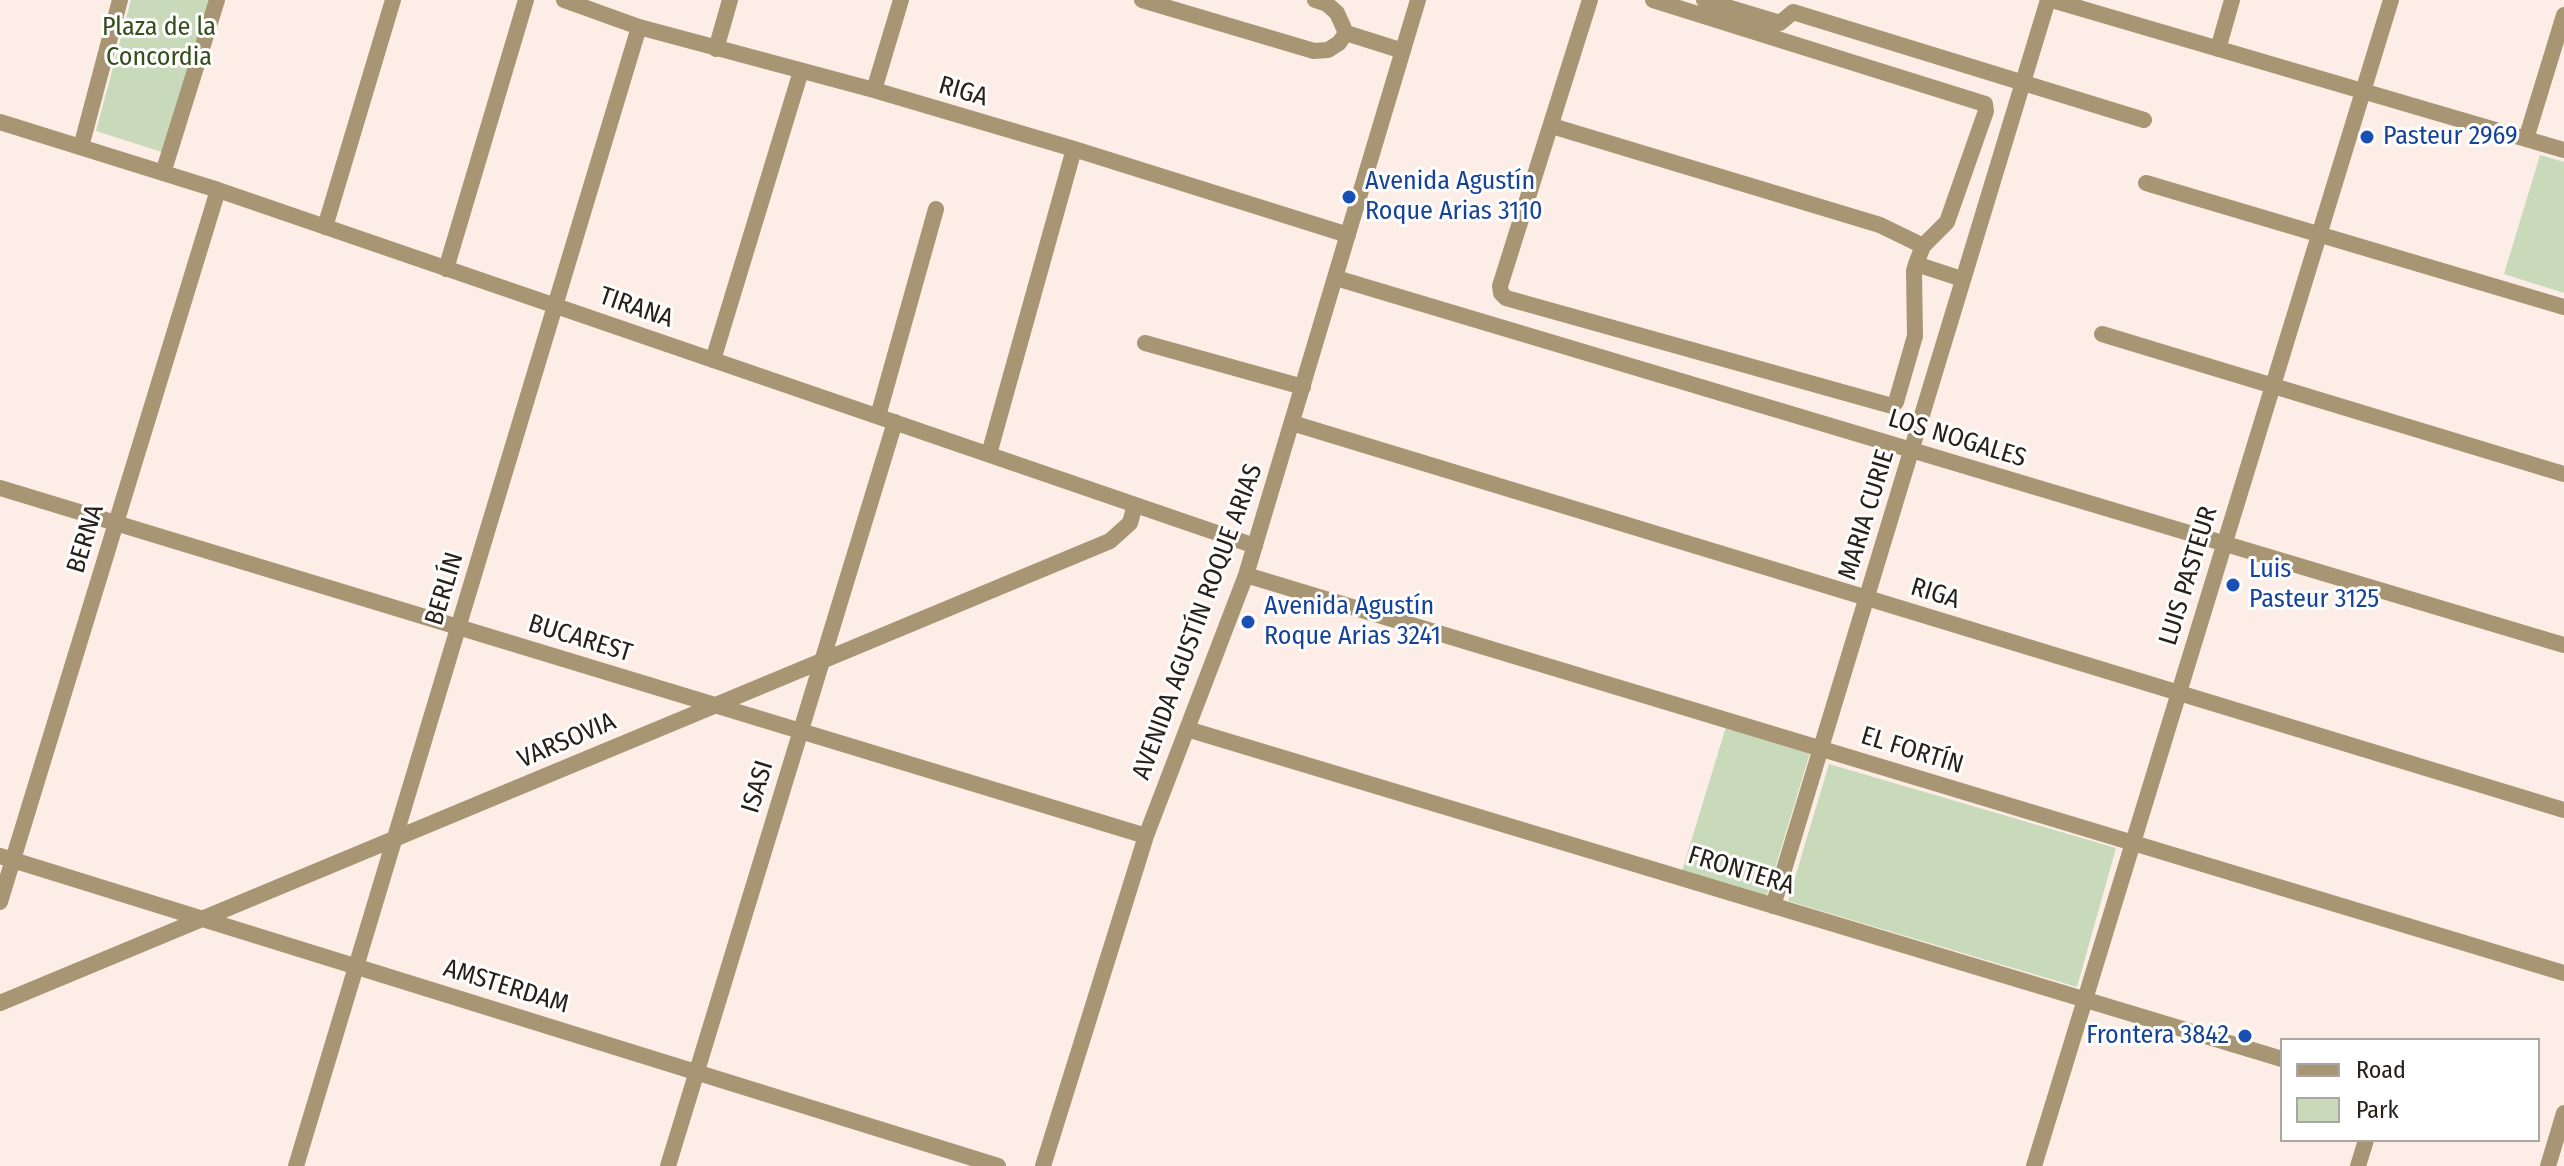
<!DOCTYPE html>
<html>
<head>
<meta charset="utf-8">
<style>
  body { margin:0 }
  #map { position:relative; width:2564px; height:1166px; overflow:hidden; background:#fceee6; font-family:"Fira Sans Condensed",sans-serif }
  canvas { display:block }
  .legend { position:absolute; left:2280px; top:1038px; width:260px; height:104px; box-sizing:border-box; background:#fff; border:2px solid #a9a6a4; margin:0; padding:10px 14px; list-style:none; font-size:24px; color:#28201b }
  .legend li { display:flex; align-items:center; gap:16px; height:40px }
  .legend b { width:40px; border:2px solid #a9a6a4 }
</style>
</head>
<body>
<div id="map">
<canvas width="2564" height="1166"></canvas>
<ul class="legend">
<li><b style="height:10px;background:#a89574"></b>Road</li>
<li><b style="height:22px;background:#c8daba"></b>Park</li>
</ul>
</div>
<script>
const ctx = document.querySelector('canvas').getContext('2d');
ctx.lineJoin = 'round';
function paint(path, color) { ctx.fillStyle = color; ctx.fill(path, 'evenodd'); }
const shape = rows => new Path2D(rows.map(r => 'M' + r).join(''));
function stroke(path, color, width, dash) { ctx.strokeStyle = color; ctx.lineWidth = width; ctx.lineCap = dash ? 'butt' : 'round'; ctx.setLineDash(dash || []); ctx.stroke(path); }
function write(font, color, halo, rows, align = 'center') {
  ctx.font = font + ' "Fira Sans Condensed",sans-serif'; ctx.lineWidth = 6; ctx.setLineDash([]); ctx.textBaseline = 'middle'; ctx.strokeStyle = halo; ctx.fillStyle = color; for (const [text, x, y, turn = 0] of rows) {
    ctx.save(); ctx.translate(x, y); ctx.rotate((+turn || 0) * Math.PI / 180); ctx.textAlign = isNaN(turn) ? turn : align; if (halo) ctx.strokeText(text, 0, 0); ctx.fillText(text, 0, 0); ctx.restore();
  }
}
paint(shape([
  [131,0,212,0,165,153,96,131],
  [2540,155,2564,162,2564,293,2504,274],
  [1726,727,1810,753,1766,898,1682,871],
  [1829,764,2116,848,2077,987,1788,901]
]), '#c8daba');
stroke(shape([
  [564,0,639,27,874,90,1074,149,1348,235],
  [1142,0,1314,51,1328,50,1339,43,1346,33],
  [1315,0,1327,4,1337,13,1346,33],
  [1590,0,1500,286,1501,293,1506,298,1892,406,1896,402,1915,336,1914,271,1916,264],
  [1653,0,1985,104,1986,111,1947,222,1923,246],
  [1704,0,1780,23,1793,12,2144,120],
  [2052,0,2564,150],
  [1346,33,1403,51],
  [716,49,730,0],
  [2218,49,2232,0],
  [874,90,901,0],
  [0,122,218,190,1255,546],
  [1552,126,1880,225,1923,246,1916,264,1962,279],
  [2526,139,2564,15],
  [81,147,120,0],
  [163,173,217,0],
  [2146,183,2564,307],
  [325,227,393,0],
  [446,269,526,0],
  [1336,278,2564,645],
  [2102,334,2564,474],
  [1145,343,1303,387],
  [713,360,801,71],
  [878,416,936,209],
  [1292,423,2564,810],
  [989,454,1074,149],
  [0,488,1146,836],
  [1246,575,2564,973],
  [1187,729,2282,1059],
  [0,856,998,1166],
  [0,902,218,190],
  [1773,906,2048,0],
  [0,1003,1110,541,1130,523,1135,505],
  [296,1166,639,27],
  [668,1166,895,422],
  [1043,1166,1146,836,1246,575,1418,0],
  [2034,1166,2391,0],
  [2358,1166,2366,1140],
  [2548,1166,2564,1113]
]), '#a89574', 16);
for (const [x, y, r, color] of [
  [2367,137,8,"#1a4fb4"],
  [1349,197,8,"#1a4fb4"],
  [2233,585,8,"#1a4fb4"],
  [1248,622,8,"#1a4fb4"],
  [2245,1036,8,"#1a4fb4"]
]) { const dot = new Path2D(); dot.arc(x, y, r, 0, 2 * Math.PI); ctx.fillStyle = color; ctx.fill(dot); stroke(dot, '#fff', 3); }
write('26px', '#344f1b', '#fff', [
  ["Plaza de la",159,28],
  ["Concordia",159,58]
]);
write('26px', '#28201b', '#fff', [
  ["RIGA",963,92,16],
  ["TIRANA",636,308,19],
  ["LOS NOGALES",1957,439,17],
  ["MARIA CURIE",1867,515,-73],
  ["BERNA",86,539,-73],
  ["LUIS PASTEUR",2189,576,-73],
  ["BERLÍN",445,589,-73],
  ["RIGA",1935,594,17],
  ["AVENIDA AGUSTÍN ROQUE ARIAS",1198,622,-70],
  ["BUCAREST",580,639,17],
  ["VARSOVIA",567,741,-23],
  ["EL FORTÍN",1912,751,17],
  ["ISASI",758,787,-73],
  ["FRONTERA",1741,871,17],
  ["AMSTERDAM",506,987,17]
]);
write('26px', '#164399', '#fff', [
  ["Pasteur 2969",2383,137],
  ["Avenida Agustín",1365,182],
  ["Roque Arias 3110",1365,212],
  ["Luis",2249,570],
  ["Pasteur 3125",2249,600],
  ["Avenida Agustín",1264,607],
  ["Roque Arias 3241",1264,637],
  ["Frontera 3842",2229,1036,"right"]
], 'left');
</script>
</body>
</html>
